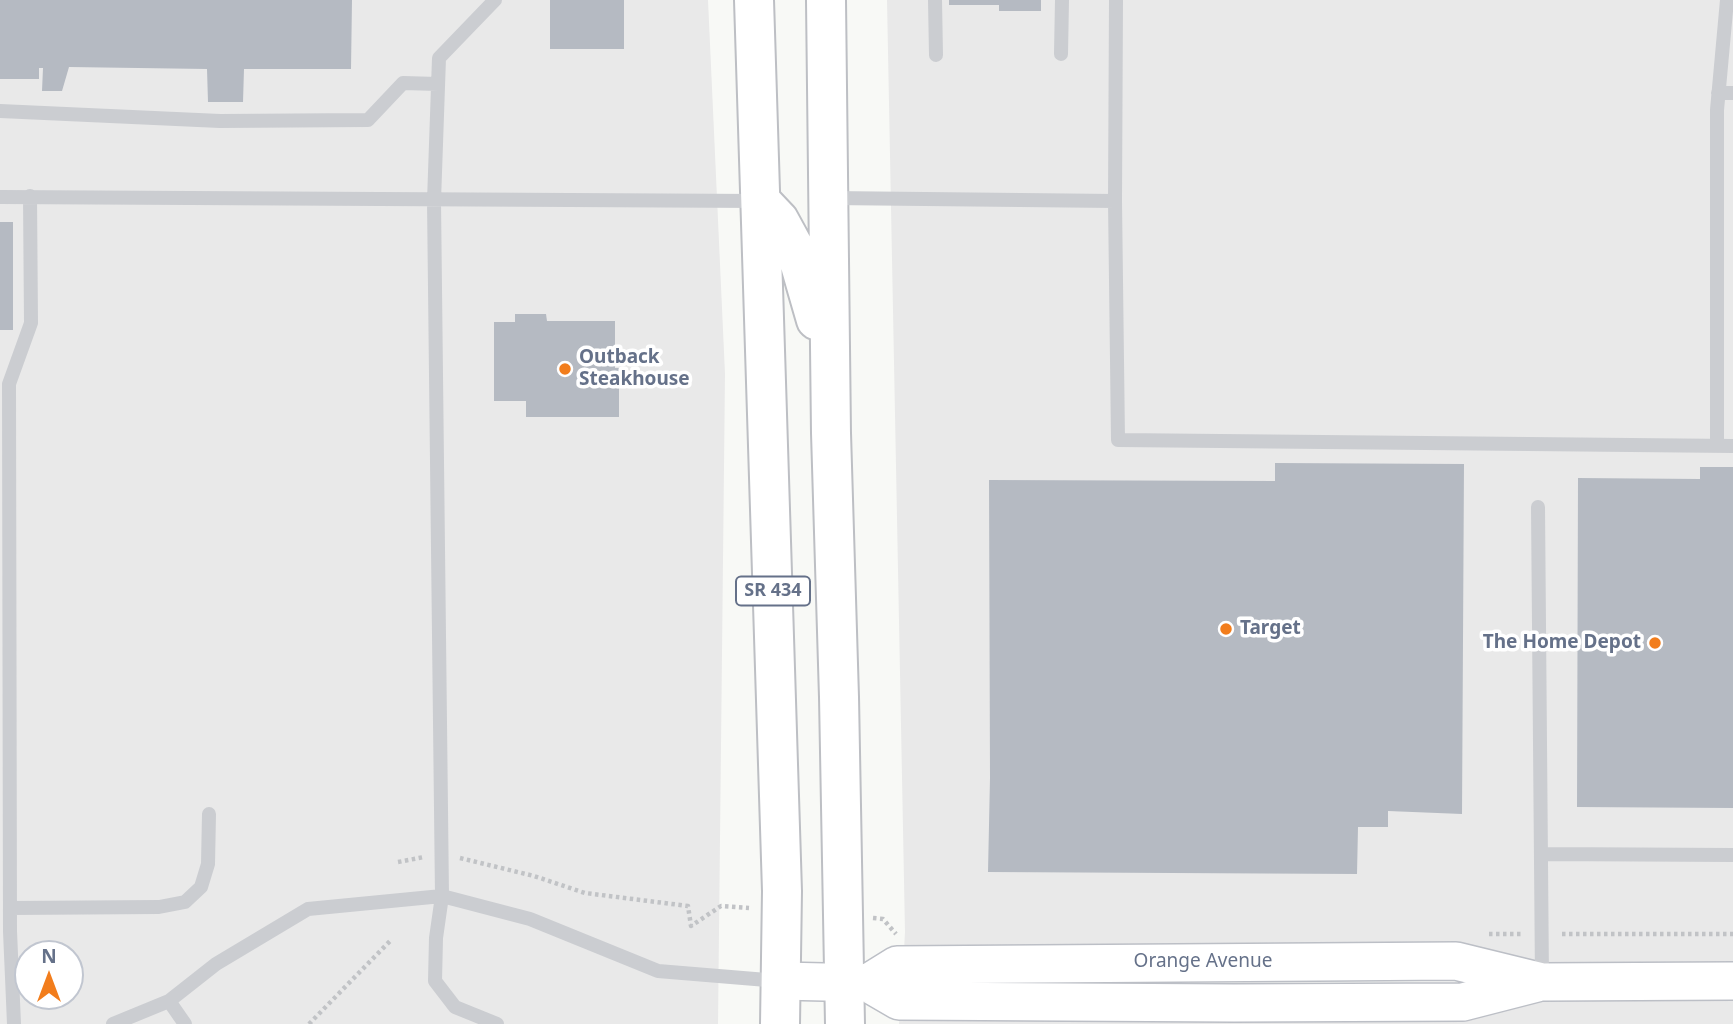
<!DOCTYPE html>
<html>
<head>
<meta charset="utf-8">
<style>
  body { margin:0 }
  #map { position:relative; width:1733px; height:1024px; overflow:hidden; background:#f8f9f6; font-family:"Noto Sans",sans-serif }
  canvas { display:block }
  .north { position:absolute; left:14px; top:940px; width:70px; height:70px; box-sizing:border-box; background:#fff; border:2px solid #c1c6d0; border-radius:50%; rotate:0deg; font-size:19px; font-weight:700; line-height:28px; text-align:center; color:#657189 }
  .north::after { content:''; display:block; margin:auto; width:24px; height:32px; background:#f27d1c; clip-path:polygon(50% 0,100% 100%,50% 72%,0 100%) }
</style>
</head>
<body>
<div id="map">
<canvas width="1733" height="1024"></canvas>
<div class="north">N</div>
</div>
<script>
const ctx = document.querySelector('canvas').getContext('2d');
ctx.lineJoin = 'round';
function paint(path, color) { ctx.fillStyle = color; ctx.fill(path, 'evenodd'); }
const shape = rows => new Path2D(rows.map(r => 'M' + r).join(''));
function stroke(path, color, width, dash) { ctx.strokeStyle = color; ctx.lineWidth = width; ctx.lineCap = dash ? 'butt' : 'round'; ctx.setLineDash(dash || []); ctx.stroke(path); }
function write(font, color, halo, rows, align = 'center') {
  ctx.font = font + ' "Noto Sans",sans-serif'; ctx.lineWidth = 7; ctx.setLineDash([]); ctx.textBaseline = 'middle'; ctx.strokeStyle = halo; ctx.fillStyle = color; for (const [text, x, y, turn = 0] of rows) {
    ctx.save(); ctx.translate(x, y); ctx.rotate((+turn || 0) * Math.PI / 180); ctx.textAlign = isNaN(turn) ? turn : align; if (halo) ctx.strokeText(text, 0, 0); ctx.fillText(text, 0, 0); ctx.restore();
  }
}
paint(shape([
  [0,0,708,0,725,374,718,1024,0,1024],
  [28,954,70,954,70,996,28,996],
  [887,0,1733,0,1733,966,903,968,905,932],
  [1733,998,1733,1024,899,1024,901,1000]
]), '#e9e9e9');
paint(shape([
  [0,0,352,0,351,69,244,69,243,102,208,102,207,69,69,67,62,91,42,91,43,68,39,68,39,79,0,79],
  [550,0,624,0,624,49,550,49],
  [949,0,1041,0,1041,11,999,11,999,5,949,5],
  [0,222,13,222,13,330,0,330],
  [515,314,546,314,547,321,615,321,615,368,619,368,619,417,526,417,526,401,494,401,494,322,515,322],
  [1275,463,1464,464,1462,814,1388,811,1388,827,1358,827,1357,874,988,872,990,778,989,480,1275,481],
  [1700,467,1733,467,1733,808,1577,807,1578,478,1700,479]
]), '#b5bac2');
const secondary = shape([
  [781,981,868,983,899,1001,1234,1003,1463,1002,1537,983],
  [868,983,897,965,1456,961,1542,982,1733,981]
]);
const primary = shape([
  [754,0,782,891,780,1024],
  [826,0,831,433,839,697,845,1024],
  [761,201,779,220,796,251,816,320]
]);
stroke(secondary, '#bcbfc6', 40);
stroke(primary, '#bdbfc4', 42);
stroke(shape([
  [460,858,534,876,585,893,688,906,691,926,721,906,749,908],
  [398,862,424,857],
  [873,918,883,919,896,934],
  [1489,934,1522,934],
  [1562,934,1733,934],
  [309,1024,392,939]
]), '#c1c3c6', 4.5, [3.5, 3.5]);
stroke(shape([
  [495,0,439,58,434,201,442,896,436,938,435,981,455,1007,497,1024],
  [935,0,936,55],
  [1116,0,1115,201,1118,440,1733,446],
  [1061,54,1062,0],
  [1718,93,1733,93],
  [0,111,220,121,368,120,403,83,438,84],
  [0,197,759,201],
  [830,198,1115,201],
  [1717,446,1717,110,1727,0],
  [1538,507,1542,980],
  [1541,854,1733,855],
  [10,908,159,907,185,902,201,887,208,864,209,814],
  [169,1001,185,1024],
  [14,1024,10,931,9,384,31,323,30,196],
  [113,1024,169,1001,216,964,308,909,442,896,530,919,658,971,779,981]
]), '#cbcdd1', 14);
stroke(secondary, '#fff', 37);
stroke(primary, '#fff', 38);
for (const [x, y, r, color] of [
  [565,369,7,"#f27d1c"],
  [1226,629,7,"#f27d1c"],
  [1655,643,7,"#f27d1c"]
]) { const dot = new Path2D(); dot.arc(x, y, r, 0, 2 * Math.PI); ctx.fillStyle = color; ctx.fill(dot); stroke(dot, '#fff', 2.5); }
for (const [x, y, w] of [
  [773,591,74]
]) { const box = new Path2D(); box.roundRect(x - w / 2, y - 14.5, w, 29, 5); ctx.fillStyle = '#fff'; ctx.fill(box); stroke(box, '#657189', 2); }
write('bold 18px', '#657189', null, [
  ["SR 434",773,591]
]);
write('bold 19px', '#657189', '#fff', [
  ["Outback",579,358],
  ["Steakhouse",579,380],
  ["Target",1240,629],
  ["The Home Depot",1641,643,"right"]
], 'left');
write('19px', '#657189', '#fff', [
  ["Orange Avenue",1203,962]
]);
</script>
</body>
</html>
